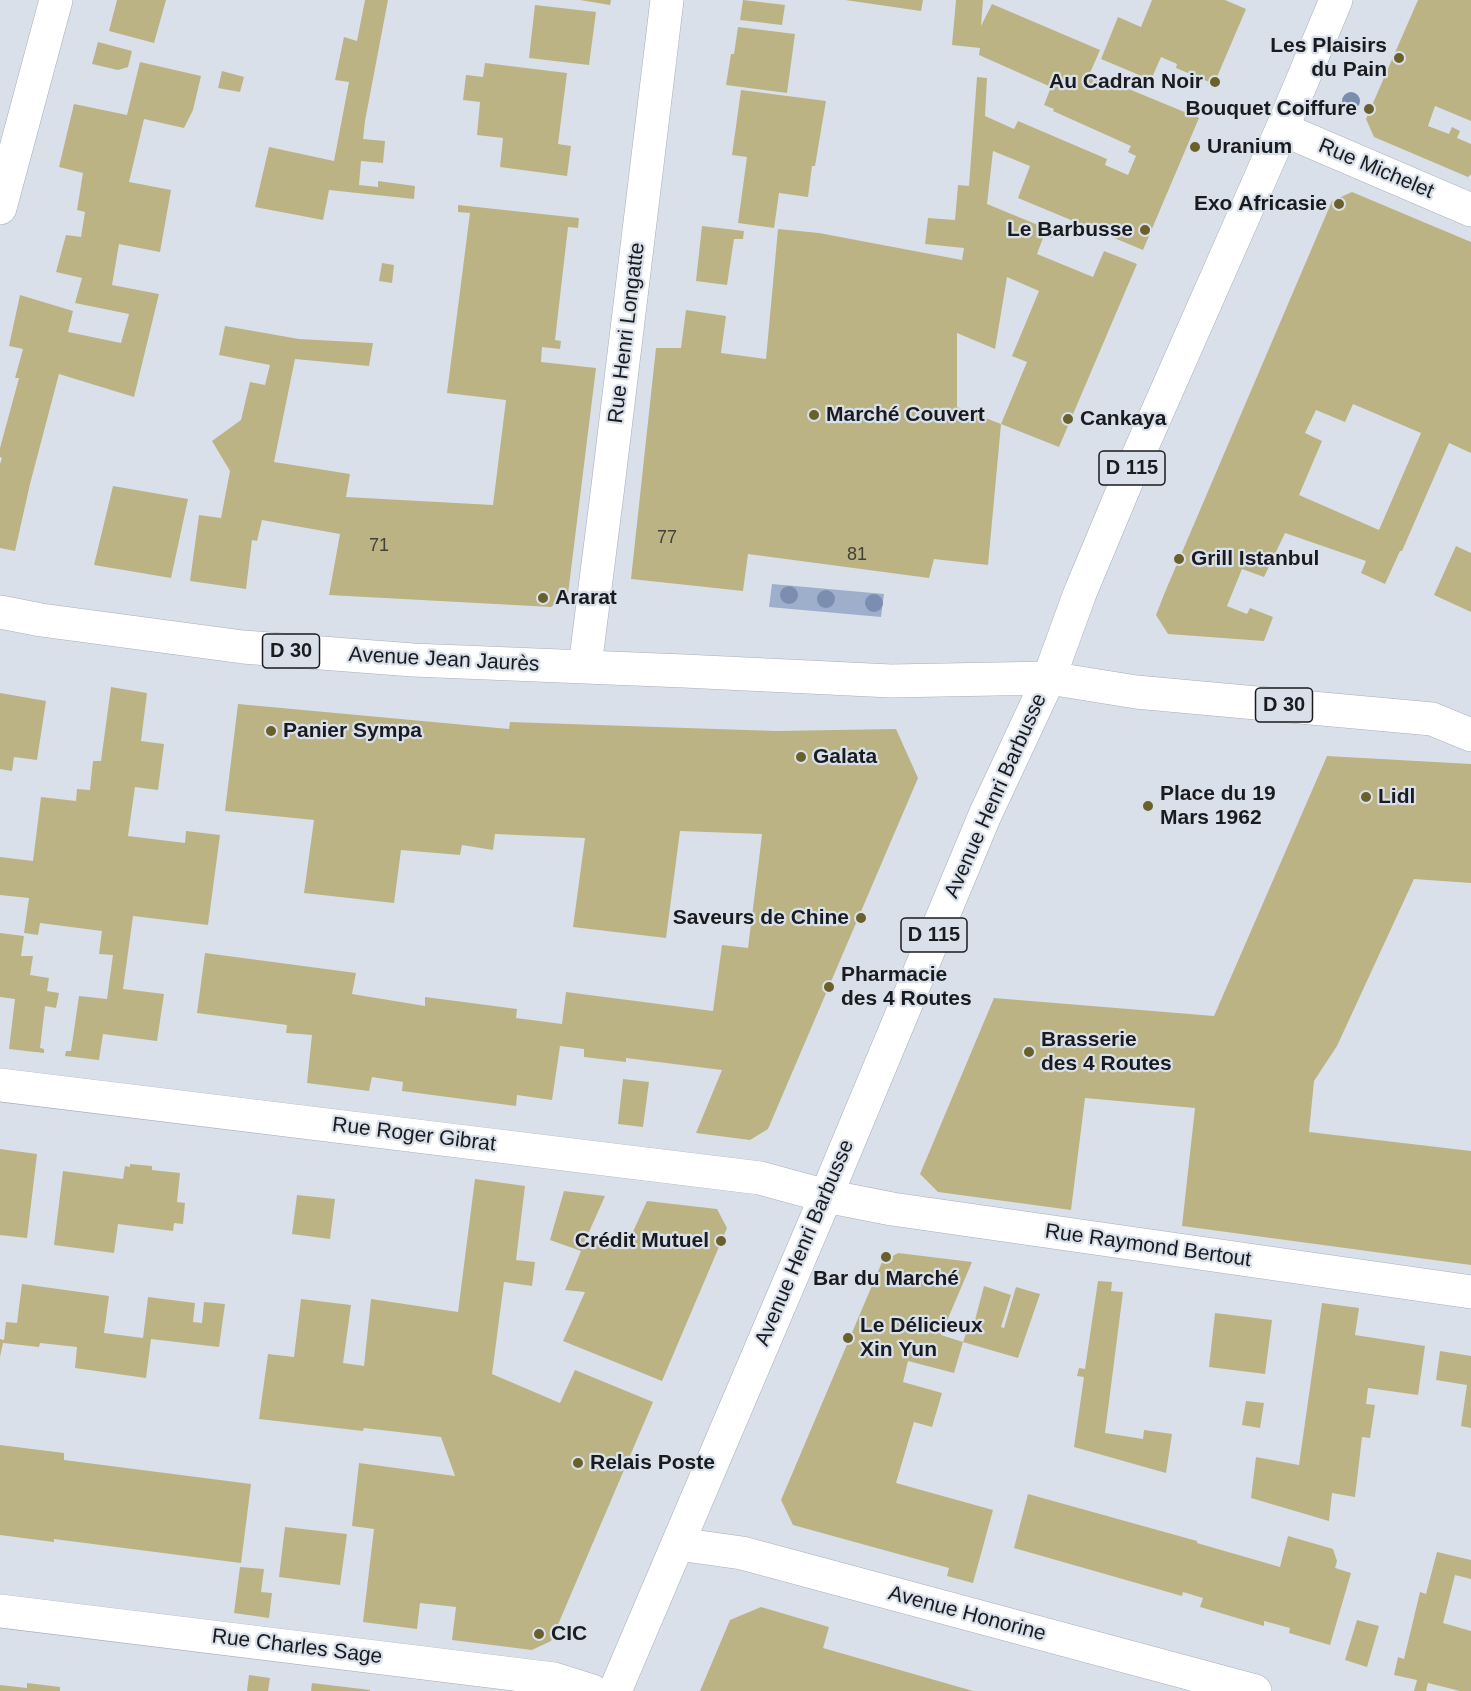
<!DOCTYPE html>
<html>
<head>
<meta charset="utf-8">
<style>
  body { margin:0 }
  canvas { display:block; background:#d9e0ea }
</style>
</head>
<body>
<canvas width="1471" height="1691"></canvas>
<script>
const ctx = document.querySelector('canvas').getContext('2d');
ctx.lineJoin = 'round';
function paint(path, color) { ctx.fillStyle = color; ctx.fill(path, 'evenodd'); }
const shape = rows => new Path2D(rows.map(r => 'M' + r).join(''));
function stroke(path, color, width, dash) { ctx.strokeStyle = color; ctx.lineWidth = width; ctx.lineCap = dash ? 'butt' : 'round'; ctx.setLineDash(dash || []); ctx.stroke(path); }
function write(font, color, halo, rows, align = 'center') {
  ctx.font = font + ' Arial,sans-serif'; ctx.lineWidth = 4.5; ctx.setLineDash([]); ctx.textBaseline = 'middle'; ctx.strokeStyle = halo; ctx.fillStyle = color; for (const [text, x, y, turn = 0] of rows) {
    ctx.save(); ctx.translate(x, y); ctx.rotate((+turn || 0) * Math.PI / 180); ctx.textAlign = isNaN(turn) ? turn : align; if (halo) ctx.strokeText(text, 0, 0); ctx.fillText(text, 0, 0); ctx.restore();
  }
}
paint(shape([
  [772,584,884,594,881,617,769,607]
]), '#9eafcb');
paint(shape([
  [117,0,166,0,154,43,109,31],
  [365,0,388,0,365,121,363,139,385,141,383,163,361,161,359,185,378,187,378,181,415,186,414,199,329,190,323,220,255,207,269,147,334,161,349,82,335,80,344,37,357,41],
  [580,0,611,0,610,5],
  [743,0,785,5,782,25,740,20],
  [845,0,923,0,921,11],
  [956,0,983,0,981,26,992,4,1100,50,1090,73,1199,118,1143,250,1018,198,1030,166,993,151,987,204,1055,232,1052,238,1044,235,1037,254,1093,277,1104,251,1137,264,1059,447,1001,424,1027,362,1012,356,1039,291,1007,277,995,349,957,333,957,407,1001,424,988,565,934,559,929,578,748,554,743,591,631,579,656,348,681,348,686,310,726,316,721,353,766,359,778,229,819,233,962,260,964,248,925,244,928,218,955,220,958,185,969,186,977,77,987,78,985,116,1014,129,1018,121,1107,159,1105,165,1128,175,1136,156,1128,152,1131,146,1053,111,1054,109,1044,105,1051,87,979,55,980,48,952,45],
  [1152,0,1225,0,1246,9,1214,84,1176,68,1177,64,1161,57,1151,80,1101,59,1118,17,1141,27],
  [1418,0,1471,0,1471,121,1435,106,1428,126,1449,134,1452,127,1460,131,1457,138,1471,144,1471,174,1468,177,1374,137,1366,119],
  [535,5,596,12,589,65,529,58],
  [738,27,795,34,787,93,726,85,731,54,734,54],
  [98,42,132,51,128,67,118,70,92,64],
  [140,62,201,76,193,110,184,128,144,119,129,182,171,190,160,252,119,244,112,285,159,294,134,397,59,374,30,484,15,551,0,548,0,464,2,458,0,457,0,448,19,378,15,378,23,349,9,346,20,295,73,311,68,332,121,343,129,314,75,303,82,278,56,272,66,235,81,237,85,212,77,210,83,173,59,167,74,104,127,115],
  [485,63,567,73,558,144,571,146,567,176,500,167,503,138,477,135,480,102,463,100,466,75,483,77],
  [222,71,244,77,240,92,218,88],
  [741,90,826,101,815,166,812,166,808,197,779,193,774,228,738,223,747,157,732,155],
  [1352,192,1471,242,1471,453,1449,443,1402,551,1400,551,1385,584,1361,573,1366,561,1285,533,1264,577,1242,569,1227,606,1247,614,1250,608,1273,617,1264,641,1168,634,1156,615,1165,592,1332,201],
  [1353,404,1421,433,1379,530,1299,495,1322,441,1305,433,1316,410,1345,422],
  [458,205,579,218,578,228,568,227,555,340,561,341,560,349,542,347,541,362,596,368,568,594,551,607,329,595,340,534,262,520,257,541,252,540,246,589,190,581,199,515,221,518,230,471,212,441,241,420,250,382,265,385,270,365,219,355,225,326,299,339,373,343,369,366,295,359,274,462,350,474,346,497,493,505,506,400,447,393,470,213,458,212],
  [702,226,744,231,743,239,734,239,727,285,696,281],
  [382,263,394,265,392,283,379,281],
  [113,486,188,499,171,578,94,565],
  [1456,546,1471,553,1471,612,1434,595],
  [111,687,147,693,141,741,164,744,158,790,135,787,128,836,185,843,186,831,220,835,208,925,133,916,123,989,164,994,157,1041,103,1034,99,1060,65,1056,66,1051,71,1051,79,996,107,999,113,955,99,954,102,931,40,923,38,935,24,933,29,898,0,895,0,857,33,861,41,797,76,801,77,789,90,790,93,761,101,761],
  [0,693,46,701,37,760,14,757,12,771,0,769],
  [238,704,509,729,510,722,776,731,896,729,918,778,768,1129,750,1140,696,1133,722,1070,626,1058,626,1062,584,1057,584,1049,560,1046,552,1100,517,1095,516,1106,402,1091,403,1082,372,1077,369,1091,307,1083,312,1035,286,1033,287,1025,197,1013,205,953,356,973,352,994,425,1006,425,997,517,1009,516,1018,562,1024,566,992,713,1011,722,945,748,948,758,868,762,834,680,831,666,938,573,927,585,838,495,834,493,850,462,845,460,855,401,850,394,903,304,893,314,820,225,811],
  [1327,756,1471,764,1471,883,1414,879,1337,1046,1314,1081,1309,1132,1471,1151,1471,1265,1182,1226,1195,1108,1085,1098,1071,1210,938,1192,920,1174,994,998,1214,1016],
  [0,933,24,936,21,956,33,956,30,975,49,978,47,991,59,993,56,1008,45,1006,40,1048,44,1049,44,1053,9,1049,15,999,0,997],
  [623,1079,649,1082,643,1127,618,1124],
  [0,1149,37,1154,27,1238,0,1235],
  [130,1164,152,1166,152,1170,180,1173,177,1202,185,1203,183,1224,174,1223,173,1231,118,1224,114,1253,54,1245,63,1171,123,1179,125,1166,130,1167],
  [475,1179,525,1186,516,1260,535,1262,532,1286,504,1282,492,1374,560,1403,575,1370,653,1402,551,1641,532,1650,452,1640,456,1607,420,1603,417,1629,363,1622,374,1529,352,1526,359,1463,455,1476,441,1437,364,1428,363,1431,259,1419,268,1354,294,1357,301,1299,351,1305,343,1363,364,1366,371,1299,458,1312],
  [564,1191,605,1196,585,1241,625,1249,647,1201,717,1209,727,1228,662,1381,563,1341,585,1292,565,1290,581,1251,550,1240],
  [297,1195,335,1199,330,1239,292,1234],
  [898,1253,972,1262,941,1335,963,1342,954,1373,908,1361,903,1382,942,1393,932,1427,914,1422,896,1483,993,1510,973,1583,947,1576,949,1568,793,1525,781,1500,882,1262],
  [1098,1281,1112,1282,1111,1291,1123,1292,1105,1433,1143,1439,1144,1430,1172,1434,1166,1473,1074,1447,1084,1377,1077,1376,1079,1368,1085,1369],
  [22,1284,109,1296,104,1333,143,1338,148,1297,195,1303,193,1322,202,1323,204,1302,225,1304,219,1347,151,1339,146,1378,75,1368,77,1347,40,1343,39,1347,3,1343,0,1357,0,1339,4,1340,6,1322,17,1323],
  [984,1286,1011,1295,1001,1327,1004,1328,1016,1287,1040,1294,1018,1358,963,1342,971,1319,975,1320],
  [1322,1303,1359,1308,1355,1335,1425,1346,1418,1395,1368,1388,1366,1404,1375,1405,1370,1438,1362,1437,1355,1497,1332,1493,1329,1521,1251,1498,1256,1457,1299,1465],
  [1215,1313,1272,1320,1265,1374,1209,1367],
  [1440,1351,1471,1356,1471,1428,1461,1426,1467,1385,1436,1380],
  [1246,1401,1264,1403,1260,1428,1242,1425],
  [0,1445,64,1453,64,1460,251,1484,241,1563,54,1539,54,1542,0,1535],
  [1028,1494,1197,1541,1197,1543,1280,1567,1288,1536,1333,1549,1337,1561,1335,1568,1351,1573,1330,1645,1289,1633,1290,1628,1264,1621,1264,1626,1200,1607,1203,1598,1183,1592,1182,1596,1014,1548],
  [285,1527,347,1534,340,1585,279,1577],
  [1437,1552,1471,1560,1471,1579,1455,1575,1443,1623,1471,1631,1471,1691,1460,1691,1428,1683,1426,1691,1414,1691,1417,1680,1394,1675,1398,1657,1404,1659,1420,1592,1426,1594],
  [240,1567,264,1569,261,1592,272,1593,269,1618,234,1613],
  [761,1607,829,1627,823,1648,973,1691,700,1691,730,1620],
  [1357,1620,1379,1626,1367,1667,1345,1660],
  [249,1675,270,1678,268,1691,247,1691],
  [27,1683,60,1687,60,1691,0,1691,0,1685,27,1688],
  [312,1683,370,1690,370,1691,311,1691]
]), '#bcb385');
const minor = shape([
  [1282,129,1471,210],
  [0,208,56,0],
  [585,666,607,494,667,0],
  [0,1085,760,1178,826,1196,892,1209,1471,1292],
  [678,1544,742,1553,1255,1691],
  [0,1611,554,1679,592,1691]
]);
const major = shape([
  [0,612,41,620,243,647,413,660,684,671,891,681,1049,678,1136,692,1432,719,1471,735],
  [615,1691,826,1196,985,815,1049,678,1080,593,1126,483,1282,129,1336,0]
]);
stroke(minor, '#a8aeb8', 34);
stroke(major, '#a8aeb8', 34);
stroke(minor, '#fff', 33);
stroke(major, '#fff', 33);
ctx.fillStyle = '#7b8eaf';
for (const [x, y] of [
  [1351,101],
  [789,595],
  [826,599],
  [874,603]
]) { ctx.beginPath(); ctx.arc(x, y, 9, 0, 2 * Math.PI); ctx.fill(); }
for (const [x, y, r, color] of [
  [1399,58,6,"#6a602c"],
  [1215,82,6,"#6a602c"],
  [1369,109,6,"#6a602c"],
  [1195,147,6,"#6a602c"],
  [1339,204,6,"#6a602c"],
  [1145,230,6,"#6a602c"],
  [814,415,6,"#6a602c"],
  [1068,419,6,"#6a602c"],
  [1179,559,6,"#6a602c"],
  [543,598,6,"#6a602c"],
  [271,731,6,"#6a602c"],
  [801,757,6,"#6a602c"],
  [1366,797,6,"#6a602c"],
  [1148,806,6,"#6a602c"],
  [861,918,6,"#6a602c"],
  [829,987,6,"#6a602c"],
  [1029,1052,6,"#6a602c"],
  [721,1241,6,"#6a602c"],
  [886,1257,6,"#6a602c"],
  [848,1338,6,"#6a602c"],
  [578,1463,6,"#6a602c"],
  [539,1634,6,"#6a602c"]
]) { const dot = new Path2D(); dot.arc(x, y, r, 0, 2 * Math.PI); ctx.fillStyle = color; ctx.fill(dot); stroke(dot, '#d9e0ea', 2); }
write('18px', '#424138', null, [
  ["77",667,538],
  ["71",379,546],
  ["81",857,555]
]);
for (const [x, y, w] of [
  [1132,468,66],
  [291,651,57],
  [1284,705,57],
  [934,935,66]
]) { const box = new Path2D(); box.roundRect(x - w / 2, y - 17, w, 34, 4.5); ctx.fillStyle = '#d9e0ea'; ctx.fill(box); stroke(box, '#191b1f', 1.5); }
write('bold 20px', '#191b1f', null, [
  ["D 115",1132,468],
  ["D 30",291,651],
  ["D 30",1284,705],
  ["D 115",934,935]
]);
write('bold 21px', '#191b1f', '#d9e0ea', [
  ["Les Plaisirs",1387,46,"right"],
  ["du Pain",1387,70,"right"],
  ["Au Cadran Noir",1203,82,"right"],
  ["Bouquet Coiffure",1357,109,"right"],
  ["Uranium",1207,147],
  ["Exo Africasie",1327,204,"right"],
  ["Le Barbusse",1133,230,"right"],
  ["Marché Couvert",826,415],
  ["Cankaya",1080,419],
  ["Grill Istanbul",1191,559],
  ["Ararat",555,598],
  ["Panier Sympa",283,731],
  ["Galata",813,757],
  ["Place du 19",1160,794],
  ["Mars 1962",1160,818],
  ["Lidl",1378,797],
  ["Saveurs de Chine",849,918,"right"],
  ["Pharmacie",841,975],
  ["des 4 Routes",841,999],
  ["Brasserie",1041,1040],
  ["des 4 Routes",1041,1064],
  ["Crédit Mutuel",709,1241,"right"],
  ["Bar du Marché",886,1279,"center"],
  ["Le Délicieux",860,1326],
  ["Xin Yun",860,1350],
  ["Relais Poste",590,1463],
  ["CIC",551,1634]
], 'left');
write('21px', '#191b1f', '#d9e0ea', [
  ["Rue Michelet",1376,169,23],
  ["Rue Henri Longatte",627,333,-83],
  ["Avenue Jean Jaurès",444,660,3],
  ["Avenue Henri Barbusse",996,796,-66],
  ["Rue Roger Gibrat",414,1135,7],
  ["Avenue Henri Barbusse",805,1243,-67],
  ["Rue Raymond Bertout",1148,1246,8],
  ["Avenue Honorine",967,1614,15],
  ["Rue Charles Sage",297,1647,7]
]);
</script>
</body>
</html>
